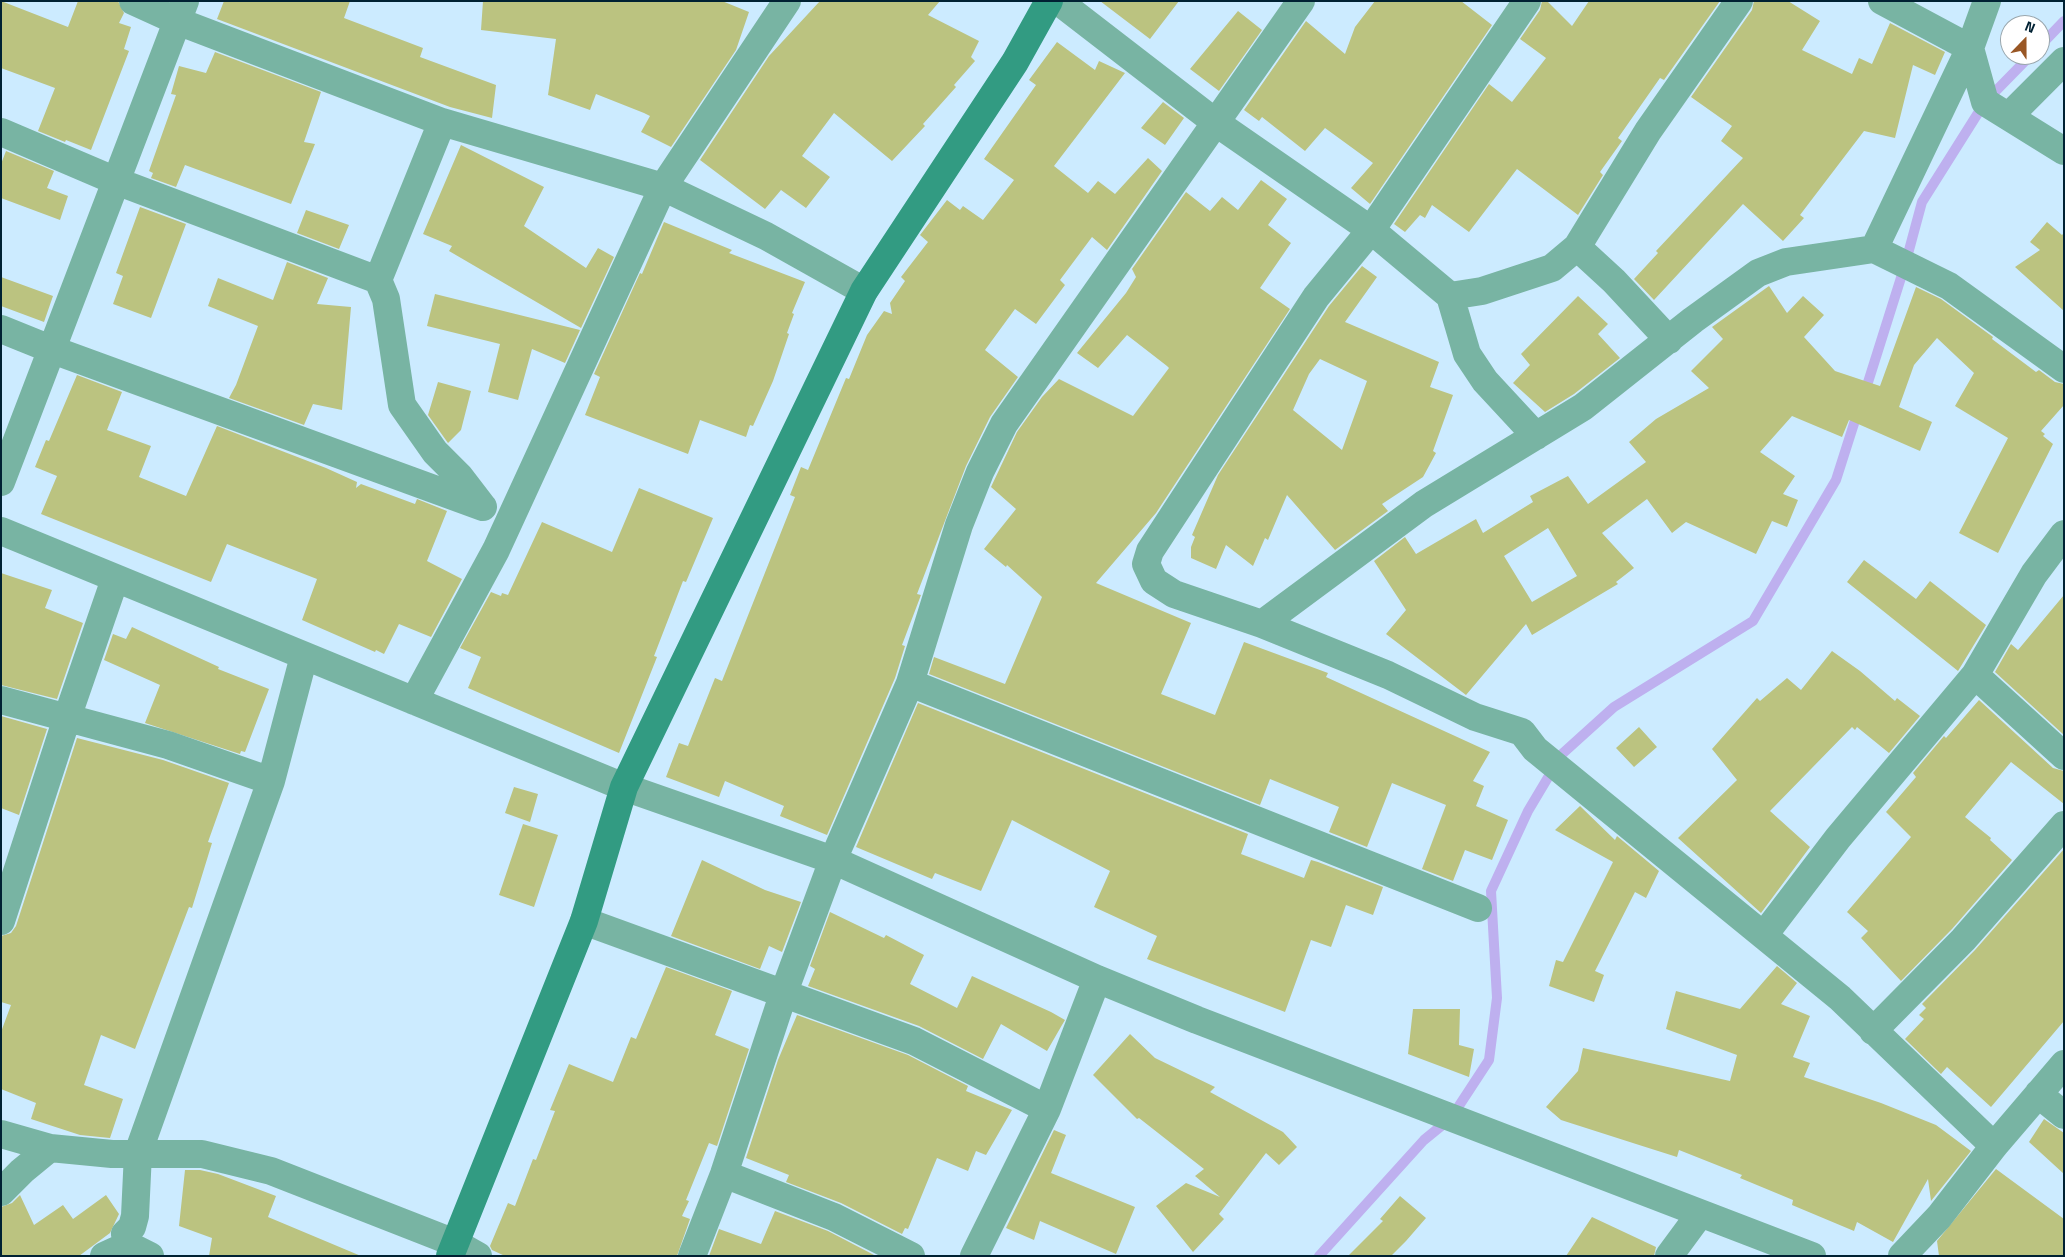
<!DOCTYPE html>
<html>
<head>
<meta charset="utf-8">
<style>
  body { margin:0 }
  #map { position:relative; width:2065px; height:1257px; overflow:hidden; background:#ccebff; font-family:"Titillium Web",sans-serif }
  canvas { display:block }
  .frame { position:absolute; inset:0; border:2px solid #002133; pointer-events:none }
  .north { position:absolute; left:2000px; top:15px; width:50px; height:50px; box-sizing:border-box; background:#fff; border:1px solid #99a6ad; border-radius:50%; rotate:22deg; font-size:14px; font-weight:700; line-height:20px; text-align:center; color:#002133 }
  .north::after { content:''; display:block; margin:auto; width:18px; height:22px; background:#995725; clip-path:polygon(50% 0,100% 100%,50% 72%,0 100%) }
</style>
</head>
<body>
<div id="map">
<canvas width="2065" height="1257"></canvas>
<div class="frame"></div>
<div class="north">N</div>
</div>
<script>
const ctx = document.querySelector('canvas').getContext('2d');
ctx.lineJoin = 'round';
const shape = rows => new Path2D(rows.map(r => 'M' + r).join(''));
function stroke(path, color, width, dash) { ctx.strokeStyle = color; ctx.lineWidth = width; ctx.lineCap = dash ? 'butt' : 'round'; ctx.setLineDash(dash || []); ctx.stroke(path); }
function paint(path, color) { ctx.fillStyle = color; ctx.fill(path, 'evenodd'); }
stroke(shape([
  [2040,46,2064,21],
  [1864,395,1905,265,1922,202,1985,102,2031,55],
  [1319,1256,1424,1140,1451,1118,1489,1060,1497,998,1491,891,1528,811,1562,754,1614,707,1753,621,1836,480,1858,411]
]), '#beb0ef', 10);
paint(shape([
  [1,1,68,27,78,1,118,1,124,13,119,23,131,27,124,49,129,51,91,150,66,140,65,142,38,131,55,88,1,68],
  [224,1,350,1,344,18,423,48,420,57,496,85,492,118,450,107,217,19],
  [483,1,722,1,749,12,736,50,671,147,641,132,650,116,644,113,596,94,590,110,548,95,556,39,481,30],
  [820,1,940,1,928,15,979,41,971,57,975,61,954,85,956,87,923,124,925,126,892,161,834,113,802,156,830,177,806,208,781,190,765,209,700,160,769,56],
  [1100,1,1179,1,1150,39],
  [1375,1,1461,1,1492,25,1370,204,1351,188,1373,163,1325,128,1305,151,1262,117,1259,121,1244,110,1306,21,1345,54,1355,27],
  [1542,1,1547,1,1572,26,1589,1,1720,1,1664,80,1660,78,1618,138,1622,141,1600,172,1603,175,1578,215,1517,169,1469,232,1432,205,1425,218,1420,215,1405,232,1394,224,1489,84,1512,102,1546,58,1520,39,1540,10],
  [1754,1,1788,1,1820,21,1802,50,1852,74,1859,58,1872,64,1890,23,1945,52,1935,75,1913,65,1895,138,1864,131,1800,215,1804,218,1783,241,1743,204,1654,300,1634,279,1658,253,1656,251,1743,158,1721,141,1732,126,1691,97,1752,10],
  [1238,11,1262,30,1219,91,1190,69],
  [1057,42,1095,70,1099,61,1125,73,1054,166,1088,193,1098,181,1115,194,1148,158,1162,171,1107,250,1092,237,1060,280,1065,285,1036,324,1015,309,985,350,1018,377,990,417,966,466,917,594,921,595,902,645,905,646,895,678,827,835,780,816,784,806,725,781,719,797,666,777,679,743,688,746,715,678,722,681,795,497,790,495,801,467,808,470,846,378,849,379,867,335,884,311,892,314,890,303,905,281,901,277,928,242,920,235,947,200,960,210,963,206,983,220,1014,180,984,159,1036,85,1029,80],
  [215,52,321,92,304,142,315,144,291,204,185,165,176,187,151,178,153,173,149,171,176,95,171,94,179,66,206,73],
  [1163,102,1184,118,1165,145,1141,128],
  [461,145,544,187,524,226,586,268,598,248,614,257,581,328,449,251,452,246,423,234],
  [6,151,54,171,47,188,68,196,60,220,1,198,1,164],
  [1261,180,1287,199,1268,225,1291,243,1260,288,1290,309,1156,513,1096,583,1191,623,1161,694,1215,715,1244,642,1328,673,1326,677,1490,752,1473,781,1484,786,1476,806,1508,820,1492,860,1465,850,1453,881,1422,869,1446,805,1392,783,1367,847,1329,832,1339,807,1270,779,1260,805,929,674,934,657,1005,684,1042,597,1007,565,1006,567,984,549,1016,509,991,487,1017,432,1042,397,1059,379,1133,416,1169,368,1167,366,1127,335,1098,368,1077,353,1126,293,1136,277,1132,269,1186,192,1210,211,1222,197,1238,210],
  [140,207,186,224,151,318,113,304,123,276,116,273],
  [306,210,349,225,339,249,297,233],
  [664,222,732,250,729,253,805,282,792,313,794,314,787,333,789,334,773,381,753,426,750,425,746,437,700,420,688,454,585,415,600,377,594,374,640,273,642,274],
  [2047,222,2062,235,2064,233,2064,311,2015,267,2040,250,2030,242],
  [287,262,328,278,317,304,351,307,342,410,313,404,304,425,229,398,236,385,258,326,208,306,218,278,273,300],
  [1362,266,1377,277,1345,322,1439,362,1430,387,1453,395,1433,451,1436,453,1423,477,1382,504,1388,511,1335,550,1287,495,1268,540,1265,538,1253,566,1226,545,1216,569,1191,558,1191,547,1195,537,1192,535,1218,475,1329,306],
  [1320,359,1367,381,1342,450,1293,410,1309,374],
  [1,277,53,296,44,322,1,306],
  [1769,286,1787,313,1803,296,1824,315,1804,337,1835,371,1880,386,1916,287,1941,299,1993,337,1992,339,2036,372,2039,370,2055,382,2064,384,2064,405,2041,431,2045,434,2043,436,2053,444,1998,553,1959,533,2008,438,1955,406,1974,373,1937,338,1914,365,1899,407,1932,422,1920,451,1849,420,1842,437,1792,416,1760,452,1795,476,1783,494,1798,500,1787,527,1772,521,1756,554,1686,522,1672,533,1647,499,1602,533,1634,568,1616,582,1618,584,1532,635,1526,624,1466,695,1386,634,1406,610,1374,561,1405,537,1416,554,1476,519,1483,533,1533,502,1530,496,1568,476,1588,504,1646,462,1629,442,1656,419,1709,388,1691,371,1723,339,1712,327],
  [1548,528,1577,576,1532,602,1504,556],
  [435,294,580,330,565,363,532,349,518,400,488,392,500,344,427,326],
  [1578,296,1608,324,1598,334,1620,358,1574,394,1545,412,1513,383,1530,365,1521,354],
  [77,375,122,392,107,430,151,446,139,477,186,496,217,426,326,468,357,482,356,488,361,484,415,504,417,499,447,511,427,561,462,579,431,637,399,624,384,654,376,650,375,652,302,620,317,579,227,544,211,582,41,514,57,476,35,467,46,440,49,441],
  [438,382,471,391,461,430,448,443,428,415],
  [639,488,713,518,686,582,683,581,654,656,657,657,619,753,468,688,481,657,460,648,491,592,501,596,502,593,508,595,542,522,612,552],
  [1864,560,1916,599,1930,581,1986,625,1958,671,1847,582],
  [1,573,52,590,45,608,83,623,57,699,1,685],
  [2064,595,2064,735,1995,672,2011,644,2018,650],
  [132,627,219,667,218,669,269,689,245,752,241,751,240,754,145,723,160,685,104,660,113,634,126,639],
  [1832,651,1860,671,1895,701,1897,698,1920,716,1889,753,1857,727,1855,730,1852,727,1770,811,1810,847,1761,913,1678,838,1737,780,1712,749,1757,698,1760,701,1787,678,1801,690],
  [1979,700,2053,768,2064,771,2064,804,2011,762,1965,817,1991,838,1990,840,2012,860,1952,929,1901,981,1861,938,1868,931,1847,912,1911,837,1886,812,1916,777,1913,773,1944,736,1946,738],
  [918,703,1248,834,1241,854,1304,878,1311,860,1318,862,1383,887,1373,915,1346,905,1331,947,1311,940,1285,1012,1147,959,1157,936,1094,907,1110,871,1012,820,981,891,935,873,932,879,856,847],
  [1,716,47,729,19,815,1,808],
  [1639,727,1657,747,1634,767,1616,748],
  [77,738,163,760,229,783,208,842,212,843,192,908,189,907,135,1049,101,1035,84,1085,123,1099,110,1138,80,1135,31,1119,36,1103,1,1089,1,1032,11,1005,1,1002,1,936,11,933,16,926],
  [514,787,538,794,530,822,505,813],
  [1580,806,1615,840,1617,836,1659,871,1646,898,1635,892,1595,971,1604,975,1594,1002,1549,986,1556,960,1563,962,1613,862,1555,830],
  [523,824,558,835,534,907,499,895],
  [2064,849,2064,1021,1991,1107,1947,1067,1941,1074,1905,1039,1924,1019,1919,1015,1926,1008,1922,1004,1975,950],
  [702,860,765,890,801,902,782,952,769,946,760,969,671,936],
  [830,912,884,938,886,935,924,955,910,984,957,1008,972,976,1051,1012,1065,1020,1062,1025,1047,1051,1001,1024,983,1059,919,1026,808,986,815,969,810,966],
  [1777,966,1797,983,1781,1004,1810,1016,1793,1057,1810,1063,1804,1077,1881,1103,1936,1125,1971,1151,1931,1201,1928,1179,1893,1242,1857,1222,1854,1231,1792,1205,1793,1200,1740,1178,1742,1175,1679,1150,1677,1157,1636,1144,1561,1120,1546,1107,1578,1071,1583,1048,1730,1081,1737,1055,1666,1029,1676,991,1740,1009],
  [666,967,732,991,715,1035,749,1049,717,1146,709,1143,686,1200,689,1201,682,1216,690,1219,677,1256,505,1256,492,1250,490,1246,508,1203,515,1206,533,1159,536,1160,555,1111,550,1110,569,1064,613,1082,631,1037,636,1039],
  [1413,1009,1460,1009,1459,1045,1474,1049,1469,1077,1408,1054],
  [797,1015,908,1055,968,1086,966,1091,1012,1110,986,1155,976,1151,968,1171,937,1158,908,1229,905,1228,902,1234,841,1203,786,1182,789,1175,746,1158,778,1060],
  [1130,1034,1155,1058,1215,1087,1210,1092,1283,1132,1297,1147,1279,1165,1266,1153,1219,1214,1224,1219,1193,1252,1156,1206,1186,1183,1220,1197,1195,1176,1204,1169,1139,1118,1137,1119,1093,1075],
  [2044,1119,2064,1133,2064,1174,2029,1142],
  [1054,1130,1066,1135,1051,1173,1135,1207,1116,1254,1040,1221,1034,1240,1006,1228],
  [1996,1169,2064,1219,2064,1256,1939,1256,1937,1241],
  [185,1170,200,1170,218,1174,276,1196,268,1217,361,1256,209,1256,212,1238,179,1226],
  [20,1195,34,1225,63,1205,73,1219,106,1195,119,1214,110,1233,79,1256,1,1256,1,1207,12,1203],
  [1400,1196,1426,1218,1406,1241,1391,1256,1348,1256,1383,1221,1380,1219],
  [775,1211,828,1231,876,1256,709,1256,719,1229,761,1244],
  [1592,1217,1656,1247,1654,1256,1566,1256]
]), '#bbc380');
stroke(shape([
  [133,1,177,21,442,122,663,187,766,236,864,291],
  [1058,1,1215,122,1371,230,1450,296,1482,291,1552,268,1577,247,1648,131,1739,1],
  [1527,1,1371,230,1316,297,1150,551,1146,564,1154,581,1174,594,1262,624,1388,675,1475,717,1522,732,1535,749,1840,998,1994,1146],
  [1987,1,1970,48,1985,102,2064,151],
  [2009,116,2064,61],
  [1,132,116,181,378,280,386,299,402,405,435,452,460,477,483,507],
  [1577,247,1614,281,1669,340],
  [1874,249,1970,48,1882,1],
  [378,280,442,122],
  [1450,296,1467,354,1485,381,1536,436],
  [1,329,53,350,483,507],
  [1,482,185,1],
  [1,531,624,787,833,860,1097,979,1197,1020,1812,1256],
  [1262,624,1424,504,1583,407,1693,320,1758,273,1786,262,1874,249,1949,286,2064,369],
  [1975,675,2064,756],
  [910,683,1478,908],
  [1,700,168,745,271,781],
  [414,701,496,550,663,187,787,1],
  [1,921,67,718,115,579],
  [584,921,914,1041,1047,1109],
  [1764,935,1838,838,1975,675,2034,574,2064,534],
  [1873,1031,1963,940,2064,825],
  [2038,1094,2064,1115],
  [1,1134,50,1148,112,1154,202,1154,271,1171,455,1243,478,1256],
  [724,1174,834,1217,911,1256],
  [1,1192,22,1171,50,1148],
  [104,1256,128,1245],
  [150,1256,128,1245,125,1234,132,1227,135,1216,138,1153,271,781,304,656],
  [692,1256,724,1174,784,992,833,860,910,683,959,525,980,472,1004,424,1301,1],
  [974,1256,1047,1109,1097,979],
  [1669,1256,1700,1214],
  [1902,1256,1939,1217,1994,1146,2064,1064]
]), '#78b4a3', 28);
stroke(shape([
  [450,1256,584,921,624,787,864,291,1015,62,1049,1]
]), '#329b82', 28);
</script>
</body>
</html>
